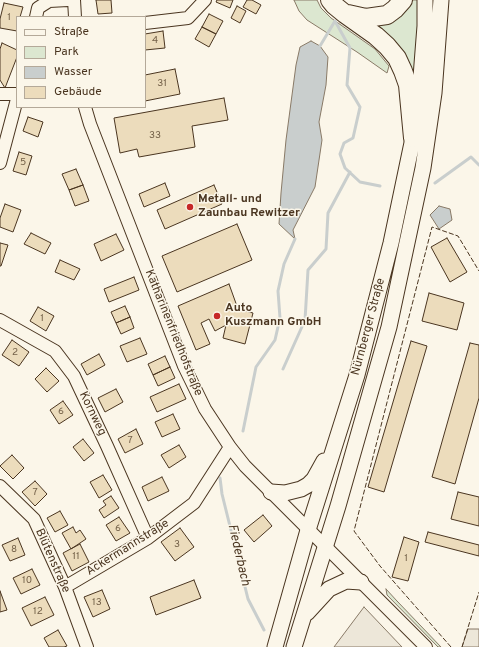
<!DOCTYPE html>
<html>
<head>
<meta charset="utf-8">
<style>
  body { margin:0 }
  #map { position:relative; width:479px; height:647px; overflow:hidden; background:#fbf6e9; font-family:Overpass,sans-serif }
  canvas { display:block }
  .legend { position:absolute; left:16px; top:16px; width:130px; height:92px; box-sizing:border-box; background:#fbf6e9; border:1px solid #b4a999; margin:0; padding:5px 7px; list-style:none; font-size:12px; color:#4a3520 }
  .legend li { display:flex; align-items:center; gap:8px; height:20px }
  .legend b { width:20px; border:1px solid #b4a999 }
</style>
</head>
<body>
<div id="map">
<canvas width="479" height="647"></canvas>
<ul class="legend">
<li><b style="height:5px;background:#fbf6e9"></b>Straße</li>
<li><b style="height:11px;background:#dce7d0"></b>Park</li>
<li><b style="height:11px;background:#c9cecd"></b>Wasser</li>
<li><b style="height:11px;background:#ecdcbc"></b>Gebäude</li>
</ul>
</div>
<script>
const ctx = document.querySelector('canvas').getContext('2d');
ctx.lineJoin = 'round';
function paint(path, color) { ctx.fillStyle = color; ctx.fill(path, 'evenodd'); }
const shape = rows => new Path2D(rows.map(r => 'M' + r).join(''));
function stroke(path, color, width, dash) { ctx.strokeStyle = color; ctx.lineWidth = width; ctx.lineCap = dash ? 'butt' : 'round'; ctx.setLineDash(dash || []); ctx.stroke(path); }
function write(font, color, halo, rows, align = 'center') {
  ctx.font = font + ' Overpass,sans-serif'; ctx.lineWidth = 3; ctx.setLineDash([]); ctx.textBaseline = 'middle'; ctx.strokeStyle = halo; ctx.fillStyle = color; for (const [text, x, y, turn = 0] of rows) {
    ctx.save(); ctx.translate(x, y); ctx.rotate((+turn || 0) * Math.PI / 180); ctx.textAlign = isNaN(turn) ? turn : align; if (halo) ctx.strokeText(text, 0, 0); ctx.fillText(text, 0, 0); ctx.restore();
  }
}
const green = shape([
  [294,0,317,0,321,8,331,18,375,49,389,66,387,73,357,52,307,20,299,11,294,0],
  [413,0,420,0,415,81,371,23,406,10,413,0],
  [386,589,397,601,441,647,438,647,387,595,386,589]
]);
paint(green, '#dce7d0');
stroke(green, '#887966', 1);
const parking = shape([
  [364,607,402,647,334,647,364,607],
  [468,629,479,629,479,647,462,647,468,629]
]);
paint(parking, '#ede7d9');
stroke(parking, '#887966', 1);
const water = shape([
  [311,41,320,46,328,57,326,85,319,122,322,140,315,187,293,230,295,239,279,224,281,193,286,140,296,65,300,47,311,41],
  [439,206,450,209,452,220,439,229,430,215,439,206]
]);
paint(water, '#c9cecd');
stroke(water, '#887966', 1);
stroke(shape([
  [320,46,335,21,350,48,347,85,360,107,353,138,344,143,340,154,345,168,360,182,380,186],
  [435,183,471,157,479,165],
  [283,369,305,320,308,270,326,249,328,213,350,172],
  [243,431,256,367,275,340,280,318,278,291,284,264,295,239],
  [220,478,222,494,248,599,264,630]
]), '#c9cecd', 3);
const building = shape([
  [96,0,111,0,112,13,98,14,96,0],
  [217,0,233,0,230,8,216,2,217,0],
  [247,0,252,0,261,5,256,14,243,7,247,0],
  [4,3,23,7,20,17,17,17,17,31,0,28,0,19,4,3],
  [237,6,246,11,240,23,231,18,237,6],
  [209,14,223,21,216,34,202,27,209,14],
  [202,27,216,34,209,47,195,39,202,27],
  [163,31,165,48,145,50,145,34,163,31],
  [2,43,17,50,17,57,5,88,0,80,0,49,2,43],
  [175,69,180,94,145,101,145,75,175,69],
  [224,98,228,120,192,126,195,147,139,157,137,149,120,153,114,118,224,98],
  [28,117,43,122,38,137,23,131,28,117],
  [19,152,32,156,26,175,13,171,19,152],
  [76,169,83,185,69,190,62,174,76,169],
  [165,183,170,196,144,207,139,194,165,183],
  [83,185,89,201,75,206,69,190,83,185],
  [214,185,222,204,165,229,157,210,214,185],
  [5,204,21,210,13,232,0,227,0,218,5,204],
  [237,224,252,260,177,292,162,256,237,224],
  [31,233,51,243,45,254,24,244,31,233],
  [116,234,124,250,101,261,94,244,116,234],
  [447,238,467,272,450,282,431,247,447,238],
  [0,243,8,245,1,266,0,266,0,243],
  [60,260,80,269,74,280,55,272,60,260],
  [134,277,139,290,109,302,104,289,134,277],
  [229,284,238,309,253,313,245,344,223,338,226,325,215,331,209,319,201,323,210,344,196,350,178,306,229,284],
  [429,293,464,303,457,330,422,321,429,293],
  [125,306,130,317,116,323,111,312,125,306],
  [38,307,54,316,46,331,30,321,38,307],
  [130,317,134,328,121,334,116,323,130,317],
  [140,338,147,354,127,362,120,346,140,338],
  [12,340,29,352,19,366,2,355,12,340],
  [411,341,427,346,384,492,368,487,411,341],
  [470,343,479,345,479,398,455,484,432,477,470,343],
  [99,354,105,365,87,375,81,364,99,354],
  [165,356,170,367,153,375,148,364,165,356],
  [170,367,175,378,158,386,153,375,170,367],
  [46,368,59,381,47,392,35,379,46,368],
  [179,384,186,399,157,412,150,397,179,384],
  [116,389,123,402,105,412,98,398,116,389],
  [63,401,73,415,59,424,50,410,63,401],
  [173,414,180,429,162,437,155,422,173,414],
  [136,429,143,444,125,453,118,439,136,429],
  [83,439,94,453,84,461,73,447,83,439],
  [179,445,186,457,169,468,161,455,179,445],
  [12,455,24,468,13,479,0,466,12,455],
  [103,475,112,490,99,498,90,482,103,475],
  [162,477,169,491,148,501,142,487,162,477],
  [35,481,47,494,35,506,22,492,35,481],
  [458,492,479,497,479,526,451,519,458,492],
  [111,496,119,508,104,518,99,510,106,505,103,501,111,496],
  [60,511,68,525,55,532,47,518,60,511],
  [263,515,272,526,254,542,244,530,263,515],
  [119,517,130,533,116,541,106,525,119,517],
  [73,527,76,533,80,530,86,539,71,549,62,533,73,527],
  [180,528,194,547,175,561,161,542,180,528],
  [428,532,479,545,479,556,425,542,428,532],
  [404,537,419,542,408,581,392,577,404,537],
  [18,538,25,555,10,561,2,545,18,538],
  [80,544,89,562,72,571,63,553,80,544],
  [32,569,40,585,21,594,13,578,32,569],
  [194,580,201,598,156,615,150,597,194,580],
  [102,590,110,609,93,617,84,597,102,590],
  [0,591,7,610,0,612,0,591],
  [45,597,54,615,31,626,22,608,45,597],
  [58,630,67,646,64,647,49,647,44,638,58,630]
]);
paint(building, '#ecdcbc');
stroke(building, '#4a3520', 1);
const minor = shape([
  [74,0,75,17],
  [36,17,38,8,49,1,68,0],
  [145,23,188,18,205,0],
  [0,94,17,94],
  [85,107,90,124,184,366,205,409,230,447,245,466,426,647],
  [0,163,17,99],
  [0,320,55,351,74,376,107,446,148,538],
  [0,486,34,519,65,587,87,647],
  [65,587,148,538,194,503,230,447]
]);
const major = shape([
  [271,492,285,493,301,489,308,485,314,479,324,461],
  [307,613,329,589,346,581,361,582],
  [275,647,308,530,357,375,391,243,413,138,421,77,425,26,425,0],
  [294,647,338,506,389,327,423,168,434,93,441,0]
]);
const highway = shape([
  [330,0,334,5,345,14,376,36,387,46,397,58,403,71,408,85,413,138],
  [348,14,366,18,387,15,395,9,403,0]
]);
stroke(minor, '#4a3520', 14);
stroke(major, '#4a3520', 17);
stroke(highway, '#4a3520', 20);
stroke(minor, '#fbf6e9', 12);
stroke(major, '#fbf6e9', 15);
stroke(highway, '#fbf6e9', 18);
stroke(shape([
  [451,647,380,566,354,531,432,227,458,236,479,271],
  [462,647,479,592]
]), '#4a3520', 1, [5, 2]);
for (const [x, y, r, color] of [
  [190,207,4,"#c62828"],
  [217,316,4,"#c62828"]
]) { const dot = new Path2D(); dot.arc(x, y, r, 0, 2 * Math.PI); ctx.fillStyle = color; ctx.fill(dot); stroke(dot, '#fbf6e9', 1.5); }
write('10px', '#725f47', null, [
  ["1",9,18],
  ["4",155,41],
  ["31",162,84],
  ["33",155,136],
  ["5",23,163],
  ["1",42,319],
  ["2",15,353],
  ["6",61,412],
  ["7",130,441],
  ["7",35,493],
  ["6",118,529],
  ["3",177,545],
  ["8",14,550],
  ["11",76,557],
  ["1",406,559],
  ["10",27,581],
  ["13",97,603],
  ["12",38,612]
]);
write('bold 12px', '#4a3520', '#fbf6e9', [
  ["Metall- und",198,200],
  ["Zaunbau Rewitzer",198,214],
  ["Auto",225,309],
  ["Kuszmann GmbH",225,323]
], 'left');
write('12px', '#4a3520', '#fbf6e9', [
  ["Nürnberger Straße",369,327,-75],
  ["Katharinenfriedhofstraße",173,333,68],
  ["Kornweg",92,414,64],
  ["Ackermannstraße",128,548,-32],
  ["Blütenstraße",52,561,66]
]);
write('italic 13px', '#4a3520', '#fbf6e9', [
  ["Fiederbach",238,555,77]
]);
</script>
</body>
</html>
